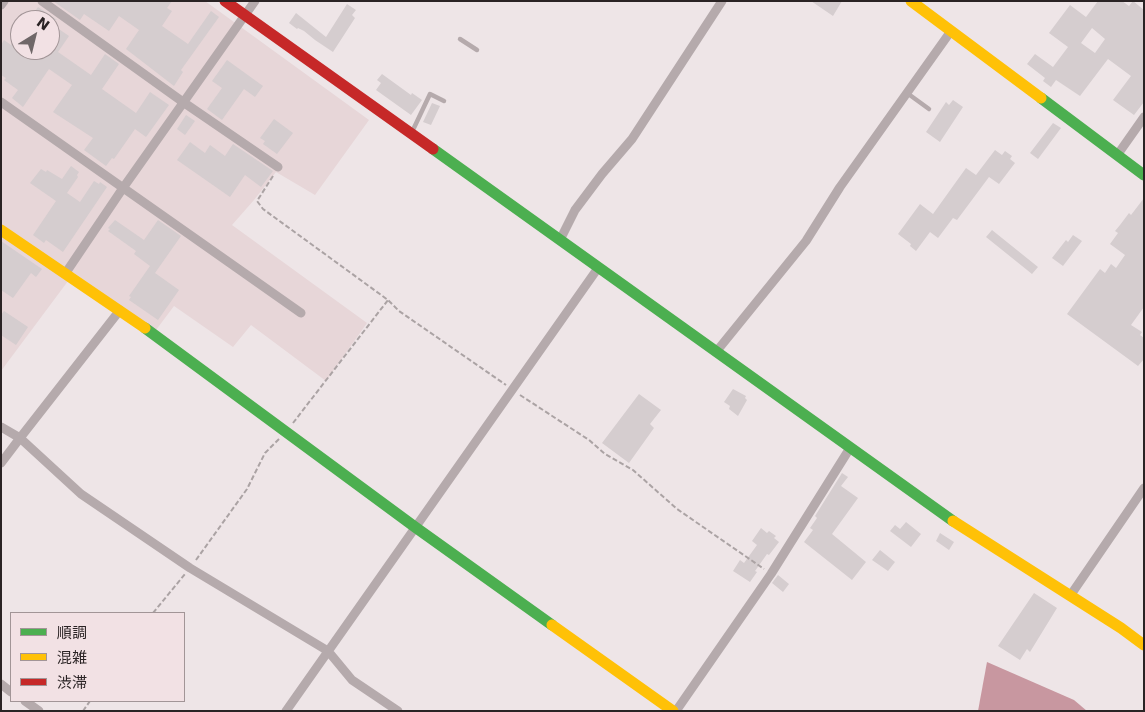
<!DOCTYPE html>
<html>
<head>
<meta charset="utf-8">
<style>
  body { margin:0 }
  #map { position:relative; width:1145px; height:712px; overflow:hidden; background:#eee5e7; font-family:"DejaVu Sans","Noto Sans JP",sans-serif }
  canvas { display:block }
  .frame { position:absolute; inset:0; border:2px solid #2a2324; pointer-events:none }
  .legend { position:absolute; left:10px; top:612px; width:175px; height:90px; box-sizing:border-box; background:#f2e1e4; border:1px solid #a29597; margin:0; padding:6px 9px; list-style:none; font-size:15px; color:#2a2324 }
  .legend li { display:flex; align-items:center; gap:10px; height:25px }
  .legend b { width:25px; border:1px solid #a29597 }
  .north { position:absolute; left:10px; top:10px; width:50px; height:50px; box-sizing:border-box; background:#f2e1e4; border:1px solid #a29597; border-radius:50%; rotate:36deg; font-size:14px; font-weight:700; line-height:20px; text-align:center; color:#2a2324 }
  .north::after { content:''; display:block; margin:auto; width:18px; height:22px; background:#6f6768; clip-path:polygon(50% 0,100% 100%,50% 72%,0 100%) }
</style>
</head>
<body>
<div id="map">
<canvas width="1145" height="712"></canvas>
<div class="frame"></div>
<ul class="legend">
<li><b style="height:6px;background:#4caf50"></b>順調</li>
<li><b style="height:6px;background:#ffc107"></b>混雑</li>
<li><b style="height:6px;background:#c62828"></b>渋滞</li>
</ul>
<div class="north">N</div>
</div>
<script>
const ctx = document.querySelector('canvas').getContext('2d');
ctx.lineJoin = 'round';
function paint(path, color) { ctx.fillStyle = color; ctx.fill(path, 'evenodd'); }
const shape = rows => new Path2D(rows.map(r => 'M' + r).join(''));
function stroke(path, color, width, dash) { ctx.strokeStyle = color; ctx.lineWidth = width; ctx.lineCap = dash ? 'butt' : 'round'; ctx.setLineDash(dash || []); ctx.stroke(path); }
paint(shape([
  [1,1,205,1,369,120,315,195,276,172,254,200,232,225,367,323,326,381,251,325,233,347,174,306,156,330,74,273,1,371],
  [20,20,50,20,50,50,20,50]
]), '#e7d6d8');
paint(shape([
  [987,662,1074,700,1087,711,978,711]
]), '#c897a0');
paint(shape([
  [53,1,172,1,167,8,172,11,162,26,188,44,211,11,219,17,181,70,183,72,174,86,126,49,139,30,119,16,109,31,84,14,80,20],
  [811,1,842,1,833,16],
  [1098,1,1122,1,1129,6,1133,1,1144,10,1144,102,1134,115,1113,100,1131,76,1108,59,1080,96,1056,80,1051,87,1043,81,1045,78,1027,64,1035,54,1053,67,1068,47,1049,33,1070,5,1086,17],
  [1092,28,1105,39,1095,53,1081,43],
  [347,4,356,10,352,15,355,18,333,52,315,40,304,31,298,28,297,29,289,23,296,13,326,37],
  [38,7,57,20,29,20],
  [50,23,69,36,58,52,91,75,105,54,119,64,102,89,136,113,150,92,169,105,146,137,135,129,114,159,112,158,106,166,84,150,93,138,53,112,72,85,49,69,23,107,12,98,18,90,4,80,6,78,1,75,1,45,4,40,11,45,20,33,20,50,50,50],
  [227,60,263,86,255,97,244,89,222,120,207,109,222,88,212,81],
  [382,74,411,95,412,93,422,100,411,115,376,90,381,83,377,80],
  [953,100,963,107,940,142,926,132,946,102,949,105],
  [432,103,440,106,431,125,423,122],
  [186,115,195,121,185,135,177,129],
  [274,119,293,133,277,154,263,144,265,141,260,138],
  [1053,123,1061,128,1038,159,1030,153],
  [190,142,205,153,210,145,225,156,233,144,273,171,261,187,245,175,230,197,177,160],
  [995,150,1002,155,1005,151,1012,156,1010,159,1015,163,999,184,989,177,957,220,953,218,938,238,930,232,916,251,910,246,911,244,898,234,920,204,933,214,966,168,976,175],
  [71,166,79,172,77,175,78,177,67,193,80,202,94,181,99,184,100,182,107,187,63,252,46,240,44,243,33,235,56,201,30,183,41,169,46,172,47,170,62,179],
  [1144,198,1144,307,1131,325,1142,332,1140,335,1144,338,1144,359,1138,366,1067,314,1100,269,1105,273,1111,264,1116,268,1125,255,1110,244,1118,233,1115,231,1120,225,1129,213,1131,215],
  [115,220,144,240,158,220,181,236,155,273,179,290,158,320,129,300,131,297,129,296,150,266,134,254,136,251,108,231,110,229,108,228],
  [992,230,1038,267,1032,274,986,237],
  [1073,235,1082,241,1063,266,1052,258,1066,240,1068,242],
  [1,241,42,269,36,277,31,273,13,298,1,290],
  [4,311,28,327,16,345,1,335,1,315],
  [733,389,746,396,745,398,747,400,738,416,729,409,730,406,724,402],
  [639,394,661,410,650,424,654,428,629,463,602,443],
  [842,473,848,477,841,486,858,498,832,534,866,562,852,580,804,542,813,530,810,528,817,518,815,516],
  [906,522,921,534,911,547,890,531,895,525,900,529],
  [761,528,767,533,769,531,776,536,774,538,779,542,769,555,767,554,755,571,757,572,750,582,733,571,740,560,744,563,757,545,752,541],
  [940,533,954,542,949,550,936,541],
  [880,550,895,562,888,571,872,560],
  [778,575,789,584,783,592,772,583],
  [1034,593,1057,608,1030,652,1027,649,1020,660,998,646]
]), '#d5cdcf');
stroke(shape([
  [273,176,257,201,263,209,388,300,399,311,506,385],
  [520,395,589,440,605,454,633,470,677,509,764,569],
  [293,423,388,300],
  [196,560,247,489,265,453,279,439],
  [153,613,185,574],
  [83,711,90,701]
]), '#aba3a4', 2, [5, 2.5]);
stroke(shape([
  [460,39,477,50],
  [907,93,929,109],
  [412,132,430,94,444,101]
]), '#b5aaac', 4.5);
stroke(shape([
  [42,1,183,102,278,167],
  [1,5,4,1],
  [1,102,301,313],
  [1118,154,1144,117],
  [560,240,575,210,602,174,632,139,722,1],
  [65,274,123,188,255,1],
  [120,310,20,438,81,494,190,568,328,651,352,680,398,711],
  [716,352,806,241,840,187,951,31],
  [1,427,20,438,1,463],
  [1070,596,1144,488],
  [1,684,11,692],
  [25,701,39,711],
  [286,711,598,268],
  [676,711,771,574,850,448]
]), '#b5aaac', 9);
stroke(shape([
  [1041,98,1144,175],
  [433,149,953,521],
  [145,328,415,527,552,625]
]), '#4caf50', 11);
stroke(shape([
  [911,1,1041,98],
  [1,230,145,328],
  [953,521,1121,628,1144,645],
  [552,625,673,711]
]), '#ffc107', 11);
stroke(shape([
  [225,1,433,149]
]), '#c62828', 11);
</script>
</body>
</html>
